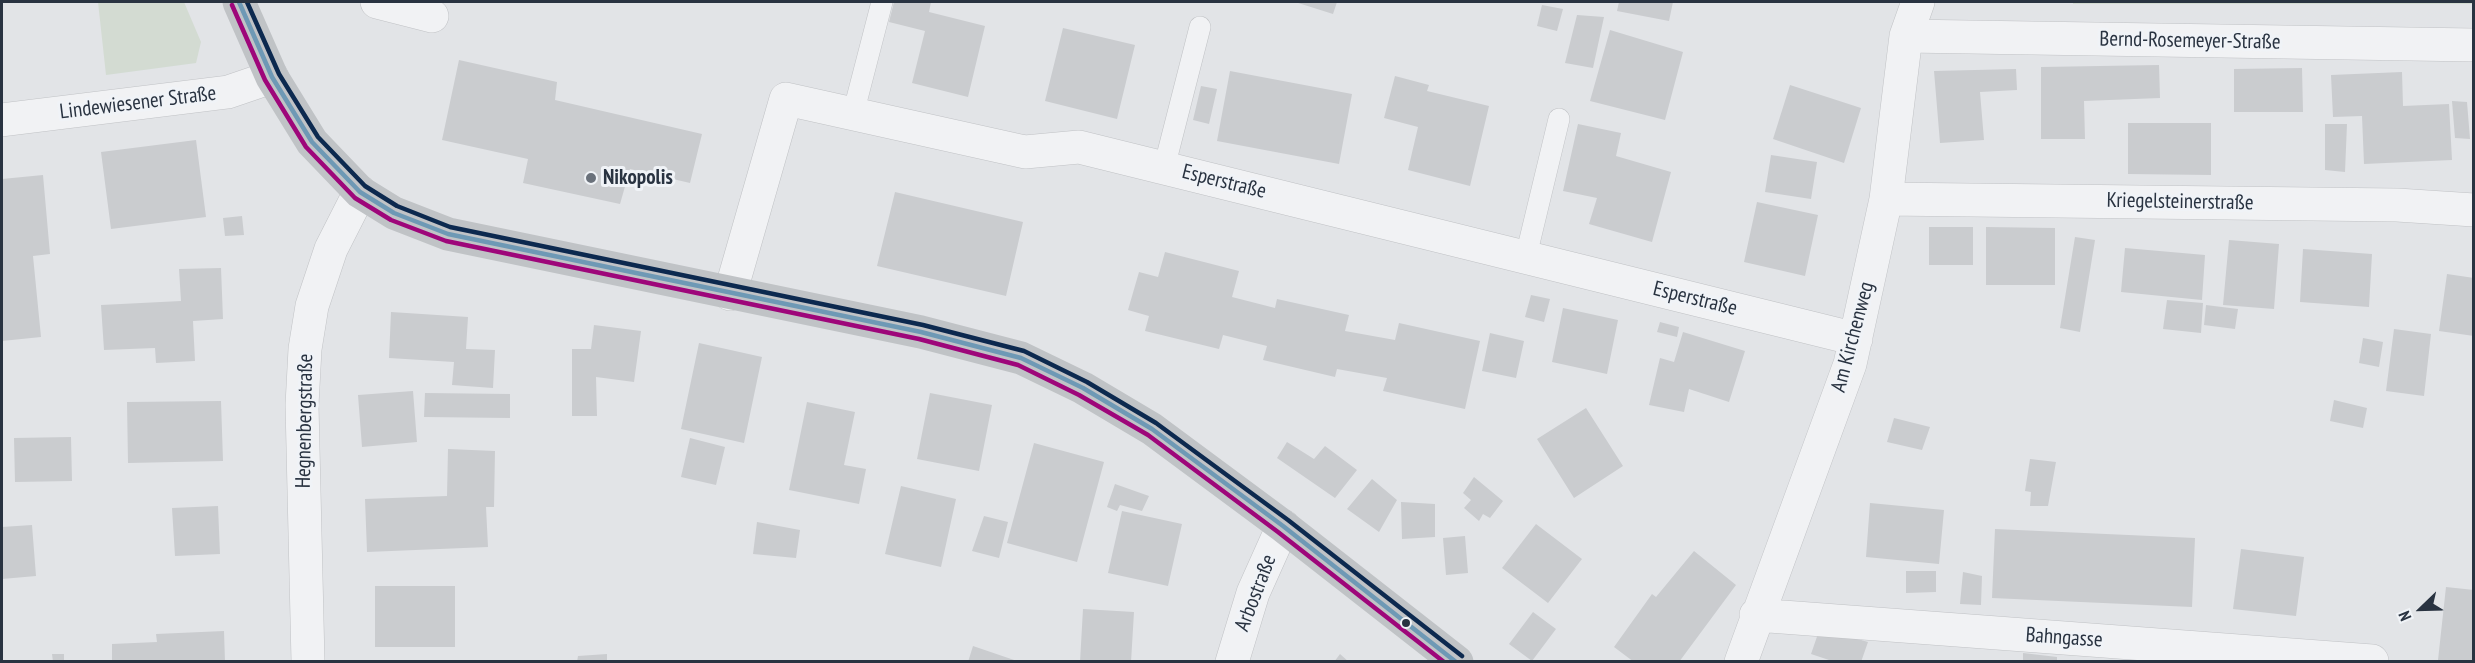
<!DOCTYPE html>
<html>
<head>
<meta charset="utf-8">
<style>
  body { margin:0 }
  #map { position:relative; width:2475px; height:663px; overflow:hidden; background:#e2e4e7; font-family:"PT Sans Narrow",sans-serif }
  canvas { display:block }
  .frame { position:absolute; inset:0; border:3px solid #293341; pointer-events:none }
  .north { position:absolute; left:2391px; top:579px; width:60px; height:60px; -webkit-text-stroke:4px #f0f3f7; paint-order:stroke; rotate:247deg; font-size:16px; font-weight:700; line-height:24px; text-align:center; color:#293341 }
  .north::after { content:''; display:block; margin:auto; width:21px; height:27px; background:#293341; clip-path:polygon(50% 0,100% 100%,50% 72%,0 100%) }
</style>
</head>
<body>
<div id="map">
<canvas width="2475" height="663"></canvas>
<div class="frame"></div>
<div class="north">N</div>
</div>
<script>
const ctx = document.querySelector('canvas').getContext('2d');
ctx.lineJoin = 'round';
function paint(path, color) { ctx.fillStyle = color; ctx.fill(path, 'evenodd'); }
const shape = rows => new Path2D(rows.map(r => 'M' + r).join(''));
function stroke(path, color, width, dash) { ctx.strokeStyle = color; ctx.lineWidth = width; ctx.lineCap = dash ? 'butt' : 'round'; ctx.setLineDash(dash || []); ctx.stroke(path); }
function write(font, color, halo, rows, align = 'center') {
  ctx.font = font + ' "PT Sans Narrow",sans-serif'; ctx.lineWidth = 6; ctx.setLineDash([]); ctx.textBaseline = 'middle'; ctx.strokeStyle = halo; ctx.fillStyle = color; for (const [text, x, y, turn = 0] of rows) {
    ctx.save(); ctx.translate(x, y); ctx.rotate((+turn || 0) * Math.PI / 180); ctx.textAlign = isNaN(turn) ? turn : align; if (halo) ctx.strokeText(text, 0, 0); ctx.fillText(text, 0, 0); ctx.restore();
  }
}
paint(shape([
  [98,2,184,2,201,42,196,63,106,75],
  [2073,2,2473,2,2474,4,2073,4]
]), '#d3dbd2');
paint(shape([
  [894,2,931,2,929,12,985,26,968,97,912,83,925,31,889,22],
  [1295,2,1337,2,1333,14],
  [1619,2,1673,2,1669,21,1617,11],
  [1542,5,1563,9,1557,31,1537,26],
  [1577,15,1604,17,1593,68,1565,63],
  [1063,28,1135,45,1117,119,1045,101],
  [1610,30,1683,52,1665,120,1590,101],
  [459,60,557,82,555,100,702,134,690,183,630,169,620,204,523,183,528,159,442,140],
  [2159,65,2160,98,2084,101,2085,139,2041,139,2041,67],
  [2302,68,2303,112,2234,112,2234,69],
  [2016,69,2017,90,1980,92,1984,140,1940,143,1934,71],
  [1230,71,1352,94,1339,164,1217,141],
  [2402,72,2403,106,2449,104,2452,160,2364,164,2362,116,2333,117,2331,75],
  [1395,76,1429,85,1427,91,1489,106,1470,186,1408,170,1418,127,1384,118],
  [1790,85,1861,108,1844,163,1773,139],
  [1201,86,1217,89,1209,124,1193,120],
  [2452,101,2467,102,2470,139,2455,138],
  [2128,123,2211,123,2211,175,2128,174],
  [1578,124,1621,133,1616,156,1671,172,1652,242,1589,224,1597,198,1563,191],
  [2325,124,2347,124,2345,172,2325,170],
  [196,140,206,217,111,229,101,152],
  [1771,155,1817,162,1811,199,1765,192],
  [43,175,50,254,33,256,41,337,2,341,2,179],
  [895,192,1023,222,1006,296,877,266],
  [1757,202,1818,215,1805,276,1744,262],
  [242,216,244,235,225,236,223,218],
  [1929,227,1973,227,1973,265,1929,265],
  [1986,227,2055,228,2055,285,1986,285],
  [2075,237,2095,240,2080,332,2060,328],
  [2229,240,2279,244,2274,309,2223,305],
  [2125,248,2205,255,2202,300,2121,292],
  [2303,249,2372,254,2369,307,2300,302],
  [1165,252,1239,271,1232,297,1275,308,1277,299,1349,315,1345,331,1395,340,1399,323,1480,341,1465,409,1383,391,1387,378,1337,369,1335,377,1263,360,1267,346,1223,335,1219,349,1145,331,1149,316,1128,310,1139,272,1158,277],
  [221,268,223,319,193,321,195,361,156,363,155,348,104,350,101,305,181,301,179,269],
  [2447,274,2474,278,2474,336,2439,331],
  [1531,295,1550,299,1544,322,1525,317],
  [2167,300,2203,303,2201,333,2163,329],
  [2206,305,2238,309,2235,329,2204,325],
  [1563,308,1618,320,1607,374,1552,362],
  [391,312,468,317,466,349,495,350,493,388,452,385,454,362,389,358],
  [1660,322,1679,327,1677,337,1657,332],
  [594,325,641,331,634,382,596,377,597,416,572,416,572,349,591,349],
  [2394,329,2431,334,2424,396,2386,391],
  [1683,332,1745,351,1729,402,1689,389,1684,412,1649,405,1660,358,1674,362],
  [1490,333,1524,341,1516,378,1482,371],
  [2363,338,2383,342,2379,367,2359,363],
  [699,343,762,357,744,443,681,429],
  [413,391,417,442,362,447,358,395],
  [425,393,510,394,510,418,424,417],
  [930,393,992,405,979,471,917,459],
  [2334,400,2367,408,2363,428,2330,421],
  [221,401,223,461,128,463,127,402],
  [807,402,855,412,844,465,866,469,859,504,789,490],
  [1586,408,1623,466,1574,498,1537,439],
  [1894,418,1930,427,1922,450,1887,442],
  [71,437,72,481,15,482,14,438],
  [690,438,725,447,716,485,681,477],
  [1287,442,1314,459,1325,446,1357,470,1335,498,1277,458],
  [1034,443,1104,462,1077,562,1007,543],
  [448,449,495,451,494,507,486,507,488,547,367,552,365,499,447,496],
  [2030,459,2056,462,2048,506,2030,506,2031,492,2025,491],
  [1474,477,1503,501,1490,518,1483,514,1479,521,1464,508,1471,500,1463,493],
  [1372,479,1397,500,1379,532,1347,509],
  [1115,484,1149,496,1142,511,1120,505,1117,511,1107,507],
  [901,486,956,499,941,567,885,554],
  [1401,502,1435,504,1435,537,1402,539],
  [1870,503,1944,510,1939,564,1866,557],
  [218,506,220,554,175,556,172,508],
  [1122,511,1182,524,1168,586,1108,573],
  [984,516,1008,522,999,558,972,551],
  [757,522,800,530,796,558,753,554],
  [1536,524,1582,559,1548,603,1502,568],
  [32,525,36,576,2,579,2,527],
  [1995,529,2195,538,2192,607,1992,598],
  [1465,536,1468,573,1446,575,1443,538],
  [2241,549,2304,557,2296,616,2233,609],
  [1694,551,1736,585,1679,662,1634,662,1614,647,1652,594,1656,597],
  [1906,571,1936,571,1936,592,1906,593],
  [1963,572,1982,576,1981,605,1960,604],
  [375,586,455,586,455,647,375,647],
  [2446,587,2474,590,2474,662,2438,660],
  [1083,609,1134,612,1131,662,1080,662],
  [1533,612,1556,629,1532,661,1509,644],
  [1820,628,1868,642,1861,662,1835,662,1811,654],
  [224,631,225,662,112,662,112,644,157,642,156,634],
  [973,646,1017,661,1017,662,968,662],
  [2023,653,2057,657,2057,662,2023,662],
  [52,654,64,654,64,662,53,662],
  [607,654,607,662,577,662,578,656],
  [1340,654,1349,662,1334,662]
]), '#cacccf');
const service = shape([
  [853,114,882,2],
  [1164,168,1200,27],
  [1526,256,1559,119]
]);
const minor = shape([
  [377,2,432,16],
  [1906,36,2474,45],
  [2,120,228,92,272,77],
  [1886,199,2397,205,2474,210],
  [730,294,786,99,1025,152,1079,147,1856,339],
  [1756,615,2372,661],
  [1232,662,1253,593,1283,526],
  [1741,662,1850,364,1886,199,1906,36,1918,2]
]);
const tertiary = shape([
  [308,662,302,405,305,349,312,306,331,249,360,192]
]);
stroke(service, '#c0c2c5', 22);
stroke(minor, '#c0c2c5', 34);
stroke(tertiary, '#c0c2c5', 34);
stroke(service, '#f1f2f4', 21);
stroke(minor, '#f1f2f4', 33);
stroke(tertiary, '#f1f2f4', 33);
stroke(shape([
  [239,2,272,77,312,142,360,192,394,213,448,234,921,332,1021,358,1083,388,1152,429,1283,526,1457,662]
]), '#c0c3c6', 33);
stroke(shape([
  [239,2,272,77,312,142,360,192,394,213,448,234,921,332,1021,358,1083,388,1152,429,1283,526,1456,662]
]), '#6e99b5', 4.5);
stroke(shape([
  [232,5,265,80,306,147,355,198,391,220,446,241,919,339,1018,365,1079,395,1148,435,1278,532,1444,662]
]), '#9e067a', 4.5);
stroke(shape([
  [247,2,279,74,318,137,365,186,397,206,450,227,923,325,1024,351,1087,382,1156,423,1288,520,1462,656]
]), '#0c294f', 4.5);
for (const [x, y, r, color] of [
  [591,178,6,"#6a717b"],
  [1406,623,5,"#293341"]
]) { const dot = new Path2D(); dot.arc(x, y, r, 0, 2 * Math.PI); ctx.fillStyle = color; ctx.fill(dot); stroke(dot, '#f0f3f7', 2); }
write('21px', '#293341', '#f0f3f7', [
  ["Bernd-Rosemeyer-Straße",2190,41,1],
  ["Lindewiesener Straße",138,103,-7],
  ["Esperstraße",1224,182,14],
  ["Kriegelsteinerstraße",2180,202,1],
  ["Esperstraße",1695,299,14],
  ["Am Kirchenweg",1853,337,-75],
  ["Hegnenbergstraße",305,421,-89],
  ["Arbostraße",1256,593,-69],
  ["Bahngasse",2064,638,4]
]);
write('bold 21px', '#293341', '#f0f3f7', [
  ["Nikopolis",603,178]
], 'left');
</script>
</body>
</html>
